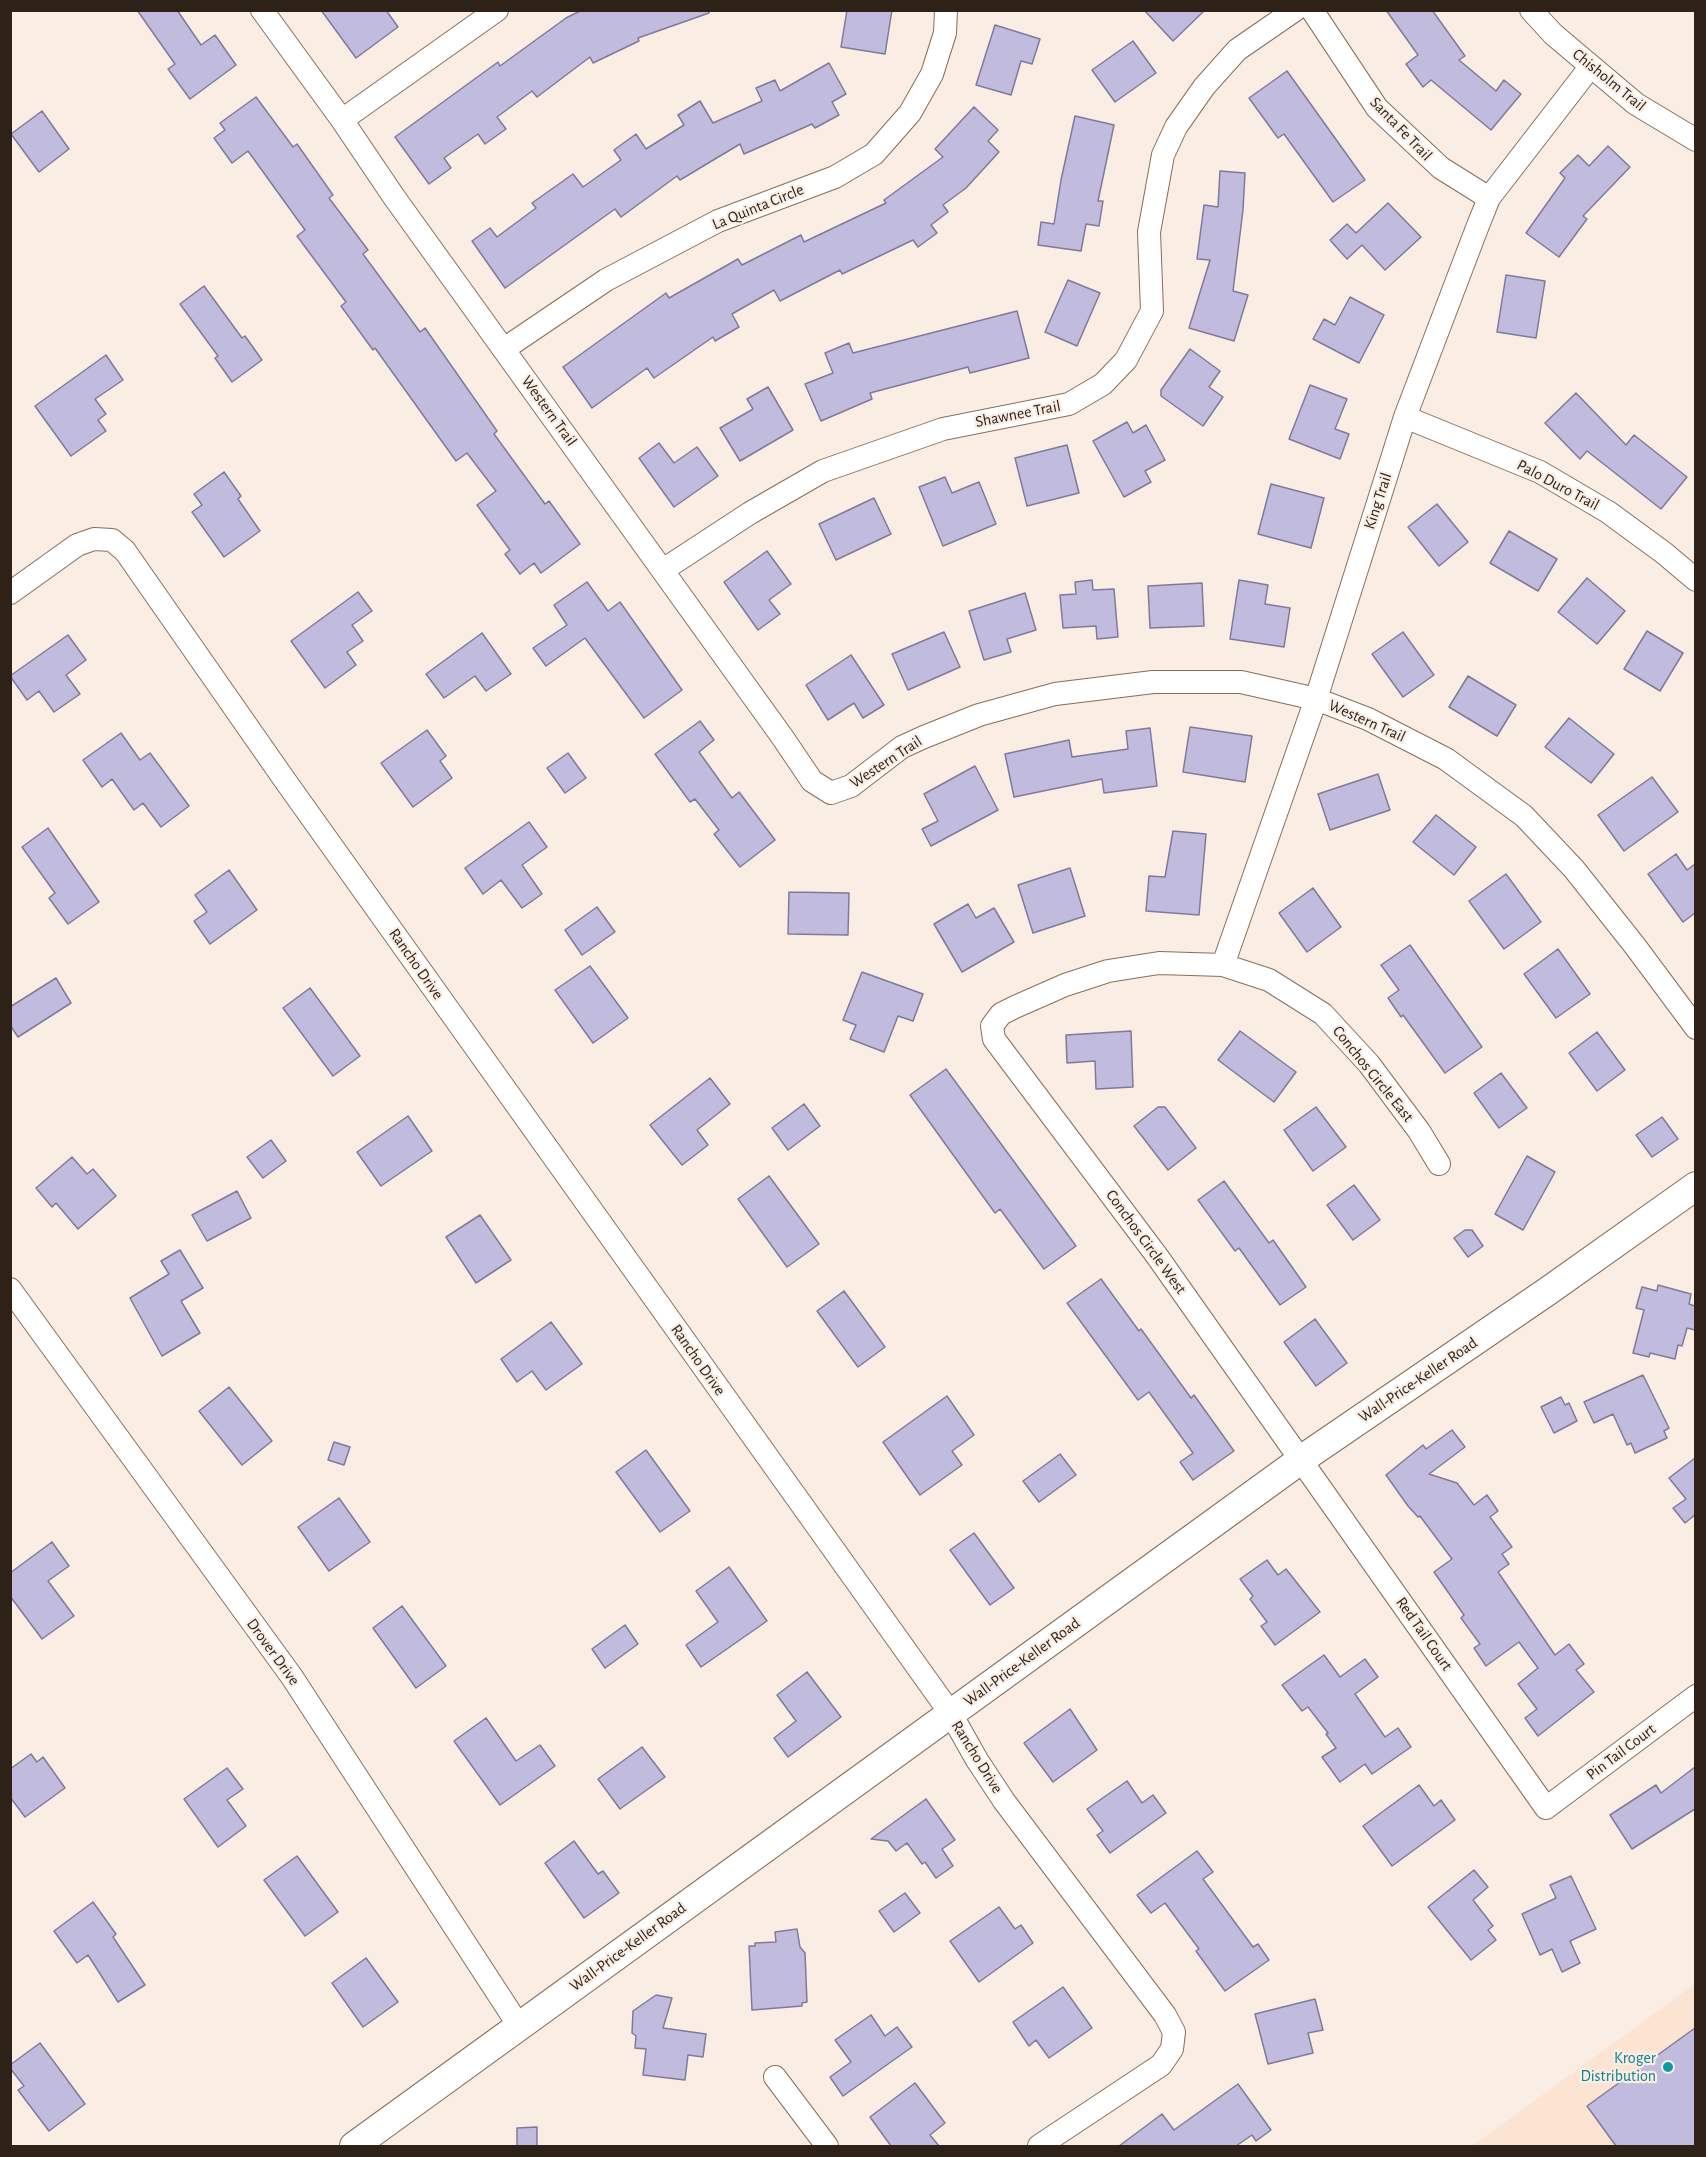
<!DOCTYPE html>
<html>
<head>
<meta charset="utf-8">
<style>
  body { margin:0 }
  #map { position:relative; width:1706px; height:2157px; overflow:hidden; background:#faede3; font-family:"Alegreya Sans",sans-serif }
  canvas { display:block }
  .frame { position:absolute; inset:0; border:12px solid #2e2218; pointer-events:none }
</style>
</head>
<body>
<div id="map">
<canvas width="1706" height="2157"></canvas>
<div class="frame"></div>
</div>
<script>
const ctx = document.querySelector('canvas').getContext('2d');
ctx.lineJoin = 'round';
function paint(path, color) { ctx.fillStyle = color; ctx.fill(path, 'evenodd'); }
const shape = rows => new Path2D(rows.map(r => 'M' + r).join(''));
function stroke(path, color, width, dash) { ctx.strokeStyle = color; ctx.lineWidth = width; ctx.lineCap = dash ? 'butt' : 'round'; ctx.setLineDash(dash || []); ctx.stroke(path); }
function write(font, color, halo, rows, align = 'center') {
  ctx.font = font + ' "Alegreya Sans",sans-serif'; ctx.lineWidth = 4.5; ctx.setLineDash([]); ctx.textBaseline = 'middle'; ctx.strokeStyle = halo; ctx.fillStyle = color; for (const [text, x, y, turn = 0] of rows) {
    ctx.save(); ctx.translate(x, y); ctx.rotate((+turn || 0) * Math.PI / 180); ctx.textAlign = isNaN(turn) ? turn : align; if (halo) ctx.strokeText(text, 0, 0); ctx.fillText(text, 0, 0); ctx.restore();
  }
}
paint(shape([
  [1695,1984,1695,2146,1472,2146]
]), '#fbe4d2');
const building = shape([
  [137,10,177,10,201,45,215,35,236,65,190,99,168,69,175,64,137,10],
  [321,10,386,10,398,27,356,58,321,10],
  [582,10,708,10,709,13,638,38,639,41,593,63,590,57,537,97,532,91,497,117,506,129,485,144,478,134,444,158,451,168,429,184,395,137,498,62,500,66,566,18,582,10],
  [847,10,892,10,885,54,841,47,847,10],
  [1144,10,1205,10,1173,41,1144,10],
  [1386,10,1432,10,1465,56,1459,60,1496,91,1504,80,1521,94,1491,130,1431,80,1423,87,1406,64,1418,55,1386,10],
  [995,25,1040,39,1032,64,1021,61,1011,95,976,85,995,25],
  [1133,41,1156,73,1115,102,1092,70,1133,41],
  [829,63,846,94,832,102,839,115,815,128,812,124,744,154,740,144,680,180,677,176,621,217,615,209,505,288,472,241,490,228,497,237,536,208,532,203,573,174,583,187,621,160,614,150,636,134,646,149,684,125,678,115,700,101,713,123,762,101,756,88,775,80,780,91,829,63],
  [1287,71,1365,180,1333,202,1284,134,1278,138,1249,98,1287,71],
  [256,97,293,147,297,144,333,195,329,198,368,250,363,254,420,332,425,328,497,431,494,434,545,504,549,501,580,544,541,573,534,563,520,574,505,554,510,550,477,505,496,491,467,453,456,461,375,348,373,350,341,306,346,302,297,236,305,230,248,151,232,163,214,138,225,130,220,123,256,97],
  [974,107,998,130,988,141,999,152,966,188,943,205,948,212,931,225,937,233,918,247,913,240,842,274,840,270,780,301,774,290,732,314,739,327,715,341,713,337,654,378,647,368,592,408,563,367,666,293,669,298,738,259,742,265,801,235,804,242,886,203,884,200,943,157,935,149,974,107],
  [42,111,69,149,39,172,11,134,42,111],
  [1075,116,1114,125,1098,201,1103,201,1099,226,1086,224,1081,251,1038,245,1041,222,1054,224,1061,180,1075,116],
  [1608,146,1630,167,1583,216,1587,219,1559,257,1526,233,1565,178,1560,173,1578,155,1589,166,1608,146],
  [1220,171,1245,173,1243,210,1233,291,1248,295,1234,341,1189,328,1210,260,1197,259,1204,205,1218,207,1220,171],
  [1388,203,1421,237,1385,270,1362,245,1347,259,1330,240,1347,224,1356,233,1388,203],
  [1506,275,1545,281,1536,338,1497,332,1506,275],
  [1068,280,1100,293,1077,346,1045,332,1068,280],
  [204,286,242,338,245,336,262,360,232,382,215,358,218,356,180,304,204,286],
  [1350,297,1384,315,1359,363,1313,339,1324,319,1335,325,1350,297],
  [1017,311,1029,358,970,373,968,367,870,393,872,399,821,421,805,384,833,373,825,353,849,343,853,353,1017,311],
  [1190,349,1220,371,1209,387,1223,397,1203,426,1161,396,1161,390,1190,349],
  [106,355,123,380,95,399,106,414,98,420,106,431,71,456,35,406,106,355],
  [1310,385,1347,399,1335,429,1349,434,1340,459,1289,439,1310,385],
  [768,387,793,430,740,461,720,428,753,409,747,399,768,387],
  [1576,393,1626,445,1634,435,1687,477,1661,509,1587,451,1580,459,1545,423,1576,393],
  [1127,422,1133,433,1146,425,1165,460,1145,471,1151,482,1124,497,1093,441,1127,422],
  [659,443,674,463,697,447,718,476,674,507,639,458,659,443],
  [1067,445,1079,493,1027,506,1015,458,1067,445],
  [224,472,241,496,238,499,260,531,224,557,192,512,202,505,194,494,224,472],
  [945,477,952,493,979,482,996,524,943,546,919,487,945,477],
  [1271,484,1324,498,1311,548,1258,534,1271,484],
  [874,498,891,534,836,560,819,524,874,498],
  [1437,504,1468,542,1439,566,1408,527,1437,504],
  [1509,531,1557,559,1538,591,1490,563,1509,531],
  [767,551,791,584,769,600,780,614,758,630,724,582,767,551],
  [1587,578,1625,611,1597,644,1558,612,1587,578],
  [1092,580,1093,590,1114,589,1118,637,1097,639,1096,626,1063,628,1060,595,1076,594,1075,582,1092,580],
  [1239,580,1268,585,1265,604,1290,608,1284,647,1230,639,1239,580],
  [587,582,608,611,620,602,682,690,644,718,585,638,546,666,533,648,567,625,554,605,587,582],
  [1202,583,1204,626,1150,628,1148,586,1202,583],
  [358,592,372,611,352,625,363,641,347,652,356,665,325,688,291,641,358,592],
  [1025,593,1036,630,1007,639,1011,652,984,660,969,611,1025,593],
  [1647,631,1683,653,1660,691,1624,669,1647,631],
  [944,632,960,667,908,690,892,654,944,632],
  [1403,632,1434,675,1403,697,1372,654,1403,632],
  [482,633,511,674,486,691,475,676,444,698,426,674,482,633],
  [68,635,86,660,66,675,80,694,54,712,39,691,27,700,10,676,68,635],
  [851,655,884,705,863,718,854,703,828,720,806,685,851,655],
  [1468,676,1516,705,1497,736,1449,707,1468,676],
  [1569,718,1614,754,1591,783,1545,747,1569,718],
  [700,721,714,740,699,752,732,798,739,792,775,840,740,867,714,834,719,830,695,799,690,802,655,754,700,721],
  [1190,727,1252,736,1245,782,1183,772,1190,727],
  [1150,728,1157,786,1104,793,1102,779,1014,797,1005,754,1069,740,1072,757,1128,749,1126,731,1150,728],
  [427,730,446,756,440,761,452,778,413,807,381,763,427,730],
  [121,733,140,760,150,753,189,806,161,827,143,803,134,810,112,779,102,787,83,760,121,733],
  [568,753,586,778,565,793,547,768,568,753],
  [975,766,998,810,931,846,922,829,938,821,924,794,975,766],
  [1378,774,1390,810,1330,830,1318,794,1378,774],
  [1652,777,1678,812,1624,851,1598,815,1652,777],
  [1436,815,1476,847,1454,875,1413,842,1436,815],
  [529,822,547,847,522,865,542,894,522,908,501,880,483,894,465,868,529,822],
  [48,828,99,902,68,924,49,898,55,893,22,847,48,828],
  [1173,831,1206,834,1199,915,1146,911,1149,876,1165,877,1173,831],
  [1676,854,1687,870,1695,864,1695,913,1683,922,1648,874,1676,854],
  [1070,868,1085,916,1033,933,1018,885,1070,868],
  [229,870,257,910,210,944,194,921,207,912,195,895,229,870],
  [1506,874,1541,922,1504,949,1469,901,1506,874],
  [1313,888,1341,927,1307,952,1279,913,1313,888],
  [789,892,849,893,848,935,788,934,789,892],
  [968,904,976,918,994,908,1014,942,962,972,934,924,968,904],
  [597,907,615,932,582,955,565,930,597,907],
  [1410,945,1482,1047,1445,1073,1403,1015,1401,1017,1388,998,1399,990,1381,965,1410,945],
  [1558,949,1590,994,1556,1018,1524,974,1558,949],
  [590,966,628,1018,593,1043,555,990,590,966],
  [862,972,923,994,913,1021,898,1016,884,1052,850,1039,856,1025,843,1020,862,972],
  [56,978,71,1003,18,1037,10,1025,10,1007,56,978],
  [310,988,360,1056,333,1076,283,1008,310,988],
  [1131,1031,1133,1087,1096,1089,1095,1061,1067,1063,1066,1035,1131,1031],
  [1240,1031,1296,1072,1274,1102,1218,1060,1240,1031],
  [1597,1032,1625,1070,1597,1091,1569,1053,1597,1032],
  [946,1069,1076,1246,1044,1269,1000,1209,995,1213,910,1095,946,1069],
  [1501,1073,1527,1108,1499,1128,1474,1093,1501,1073],
  [710,1078,730,1104,697,1130,708,1145,682,1165,650,1125,710,1078],
  [804,1104,820,1126,788,1150,772,1128,804,1104],
  [1158,1107,1165,1107,1196,1148,1168,1170,1134,1126,1158,1107],
  [1316,1107,1346,1147,1313,1171,1284,1130,1316,1107],
  [408,1116,432,1151,381,1186,357,1152,408,1116],
  [1662,1117,1678,1139,1652,1157,1636,1135,1662,1117],
  [271,1140,286,1161,263,1178,247,1157,271,1140],
  [1527,1156,1555,1172,1523,1230,1495,1214,1527,1156],
  [72,1157,87,1174,93,1169,116,1196,78,1229,56,1203,52,1207,36,1188,72,1157],
  [769,1176,819,1244,787,1267,738,1199,769,1176],
  [1224,1181,1269,1243,1273,1240,1306,1287,1280,1305,1239,1248,1235,1251,1198,1200,1224,1181],
  [1354,1185,1380,1220,1353,1240,1327,1205,1354,1185],
  [237,1191,251,1218,207,1241,192,1215,237,1191],
  [480,1215,511,1260,476,1283,446,1237,480,1215],
  [1465,1230,1472,1230,1483,1246,1468,1257,1454,1238,1465,1230],
  [180,1250,203,1288,181,1301,200,1333,162,1356,130,1298,169,1274,161,1261,180,1250],
  [1101,1279,1139,1331,1141,1329,1191,1398,1194,1395,1234,1451,1193,1480,1180,1462,1193,1453,1149,1392,1138,1400,1067,1303,1101,1279],
  [1658,1285,1691,1294,1689,1304,1695,1306,1695,1330,1687,1328,1682,1346,1678,1345,1675,1359,1650,1353,1649,1357,1633,1353,1644,1310,1636,1308,1642,1287,1657,1291,1658,1285],
  [844,1291,885,1347,858,1367,817,1311,844,1291],
  [1315,1319,1347,1363,1316,1386,1284,1342,1315,1319],
  [551,1322,582,1364,546,1390,532,1371,517,1382,501,1359,551,1322],
  [1643,1375,1669,1428,1664,1431,1667,1438,1635,1453,1631,1443,1627,1445,1613,1414,1594,1423,1584,1402,1643,1375],
  [229,1387,272,1441,242,1465,199,1411,229,1387],
  [947,1396,974,1435,952,1451,962,1465,920,1495,883,1442,947,1396],
  [1561,1397,1565,1405,1569,1403,1577,1421,1554,1433,1541,1407,1561,1397],
  [1452,1430,1465,1447,1429,1474,1457,1483,1474,1505,1487,1495,1498,1511,1490,1517,1512,1547,1502,1554,1509,1564,1498,1572,1555,1655,1569,1644,1584,1664,1576,1670,1594,1692,1538,1736,1525,1718,1537,1709,1518,1684,1538,1668,1519,1642,1486,1666,1474,1648,1480,1644,1461,1618,1464,1615,1434,1572,1452,1559,1420,1516,1418,1517,1408,1506,1386,1475,1423,1445,1426,1449,1452,1430],
  [334,1442,350,1447,344,1465,328,1460,334,1442],
  [646,1450,690,1511,660,1532,616,1472,646,1450],
  [1060,1454,1076,1475,1039,1502,1023,1481,1060,1454],
  [1695,1458,1695,1515,1685,1523,1673,1508,1686,1499,1669,1478,1695,1458],
  [339,1498,370,1542,329,1571,298,1527,339,1498],
  [974,1533,1014,1588,990,1605,950,1550,974,1533],
  [52,1542,69,1566,48,1581,74,1616,42,1639,10,1596,10,1573,52,1542],
  [1267,1560,1278,1575,1286,1569,1320,1612,1275,1645,1261,1626,1267,1622,1250,1599,1253,1596,1240,1579,1267,1560],
  [729,1567,767,1621,701,1667,686,1645,718,1622,696,1591,729,1567],
  [402,1606,446,1666,416,1688,373,1628,402,1606],
  [625,1625,638,1644,605,1668,592,1649,625,1625],
  [1324,1655,1340,1677,1365,1659,1378,1677,1355,1694,1385,1737,1398,1728,1411,1747,1372,1774,1365,1764,1340,1782,1322,1757,1336,1748,1326,1734,1328,1733,1308,1707,1302,1711,1282,1685,1324,1655],
  [807,1672,841,1717,788,1757,774,1738,796,1721,777,1695,807,1672],
  [1070,1709,1097,1750,1053,1782,1024,1743,1070,1709],
  [486,1718,516,1761,540,1745,555,1766,500,1805,454,1741,486,1718],
  [642,1747,665,1777,620,1809,598,1779,642,1747],
  [31,1754,37,1762,43,1757,65,1788,25,1817,10,1797,10,1769,31,1754],
  [1695,1767,1695,1809,1632,1849,1610,1815,1656,1785,1661,1793,1695,1767],
  [227,1768,243,1789,227,1800,246,1826,218,1847,184,1799,227,1768],
  [1127,1781,1142,1803,1153,1795,1166,1813,1110,1853,1097,1835,1103,1831,1087,1809,1127,1781],
  [1419,1785,1434,1806,1441,1800,1455,1820,1392,1866,1363,1826,1419,1785],
  [926,1799,955,1840,942,1849,953,1866,936,1878,925,1862,922,1864,907,1843,896,1851,888,1841,871,1839,926,1799],
  [574,1841,598,1874,603,1871,619,1893,584,1918,545,1863,574,1841],
  [1197,1851,1213,1872,1203,1879,1253,1947,1258,1944,1269,1960,1225,1991,1196,1951,1199,1949,1165,1903,1151,1913,1137,1895,1197,1851],
  [297,1856,338,1912,305,1936,264,1880,297,1856],
  [1474,1870,1488,1887,1473,1900,1493,1926,1488,1930,1496,1940,1471,1960,1428,1907,1474,1870],
  [1571,1876,1596,1929,1570,1941,1580,1963,1562,1972,1552,1949,1540,1955,1522,1914,1556,1898,1550,1885,1571,1876],
  [905,1893,920,1913,894,1932,879,1911,905,1893],
  [93,1902,116,1934,113,1937,145,1985,118,2002,88,1955,77,1963,54,1931,93,1902],
  [999,1907,1015,1929,1021,1925,1033,1943,979,1982,950,1941,999,1907],
  [797,1929,800,1947,805,1953,807,2002,802,2003,802,2006,752,2010,749,1946,755,1946,755,1943,776,1942,775,1932,797,1929],
  [366,1958,398,2002,363,2027,332,1983,366,1958],
  [1063,1987,1092,2028,1049,2058,1036,2040,1029,2046,1013,2022,1063,1987],
  [656,1995,672,1998,663,2028,706,2034,703,2057,688,2055,685,2080,643,2075,646,2049,635,2048,636,2036,632,2033,633,2011,656,1995],
  [1315,1999,1323,2030,1308,2033,1313,2053,1268,2064,1255,2014,1315,1999],
  [871,2015,885,2036,897,2027,912,2047,843,2096,830,2077,851,2062,835,2040,871,2015],
  [1695,2028,1695,2146,1616,2146,1587,2106,1695,2028],
  [40,2043,85,2104,49,2131,18,2090,24,2086,10,2068,10,2065,40,2043],
  [915,2083,945,2123,930,2135,939,2146,891,2146,870,2117,915,2083],
  [1238,2084,1271,2130,1256,2141,1252,2135,1236,2146,1119,2146,1162,2114,1174,2130,1238,2084],
  [537,2127,537,2146,517,2146,517,2128,537,2127]
]);
paint(building, '#c1bbde');
stroke(building, '#807a9a', 1.5);
const minor = shape([
  [262,10,342,120,394,197,783,738,812,781,831,793,851,786,902,747,924,737,979,715,1055,694,1153,682,1241,682,1316,699,1368,719,1446,759,1524,816,1574,869,1635,946,1696,1028],
  [1312,10,1377,108,1441,168,1489,198],
  [1531,10,1553,34,1636,104,1696,140],
  [342,120,497,10],
  [504,349,606,280,718,221,835,177,874,154,910,113,932,74,945,33,946,10],
  [1405,417,1540,472,1608,512,1664,553,1696,580],
  [663,570,750,513,823,471,943,429,1069,404,1103,384,1126,360,1152,311,1149,232,1163,155,1176,127,1204,87,1237,50,1295,10],
  [10,593,77,545,94,539,112,540,125,551,284,779,951,1714,977,1760,1004,1801,1165,2015,1174,2032,1172,2049,1161,2065,1039,2146],
  [1223,965,1316,699,1405,417,1477,228,1489,198,1591,66],
  [1439,1164,1419,1131,1369,1064,1323,1014,1269,980,1223,965,1159,963,1108,971,1065,985,1015,1007,1001,1014,992,1026,994,1039,1157,1256,1546,1808,1696,1696],
  [10,1289,292,1677,519,2026],
  [775,2077,827,2146]
]);
const tertiary = shape([
  [354,2146,1302,1459,1548,1291,1696,1186]
]);
stroke(minor, '#8a6e56', 24);
stroke(tertiary, '#8a6e56', 30);
stroke(minor, '#fff', 22);
stroke(tertiary, '#fff', 28);
for (const [x, y, r, color] of [
  [1668,2067,6,"#0f9aa8"]
]) { const dot = new Path2D(); dot.arc(x, y, r, 0, 2 * Math.PI); ctx.fillStyle = color; ctx.fill(dot); stroke(dot, '#faede3', 2); }
write('16px', '#2e2218', '#faede3', [
  ["Chisholm Trail",1609,80,39],
  ["Santa Fe Trail",1401,129,46],
  ["La Quinta Circle",758,207,-22],
  ["Western Trail",549,411,54],
  ["Shawnee Trail",1018,414,-11],
  ["Palo Duro Trail",1558,485,28],
  ["King Trail",1378,501,-72],
  ["Western Trail",1367,721,24],
  ["Western Trail",886,762,-33],
  ["Rancho Drive",416,964,55],
  ["Conchos Circle East",1373,1074,51],
  ["Conchos Circle West",1146,1242,54],
  ["Rancho Drive",698,1360,55],
  ["Wall-Price-Keller Road",1418,1380,-34],
  ["Red Tail Court",1424,1634,55],
  ["Drover Drive",273,1652,54],
  ["Wall-Price-Keller Road",1022,1662,-36],
  ["Pin Tail Court",1621,1752,-37],
  ["Rancho Drive",977,1757,58],
  ["Wall-Price-Keller Road",628,1947,-36]
]);
write('16px', '#0d838f', '#faede3', [
  ["Kroger",1656,2058],
  ["Distribution",1656,2076]
], 'right');
</script>
</body>
</html>
